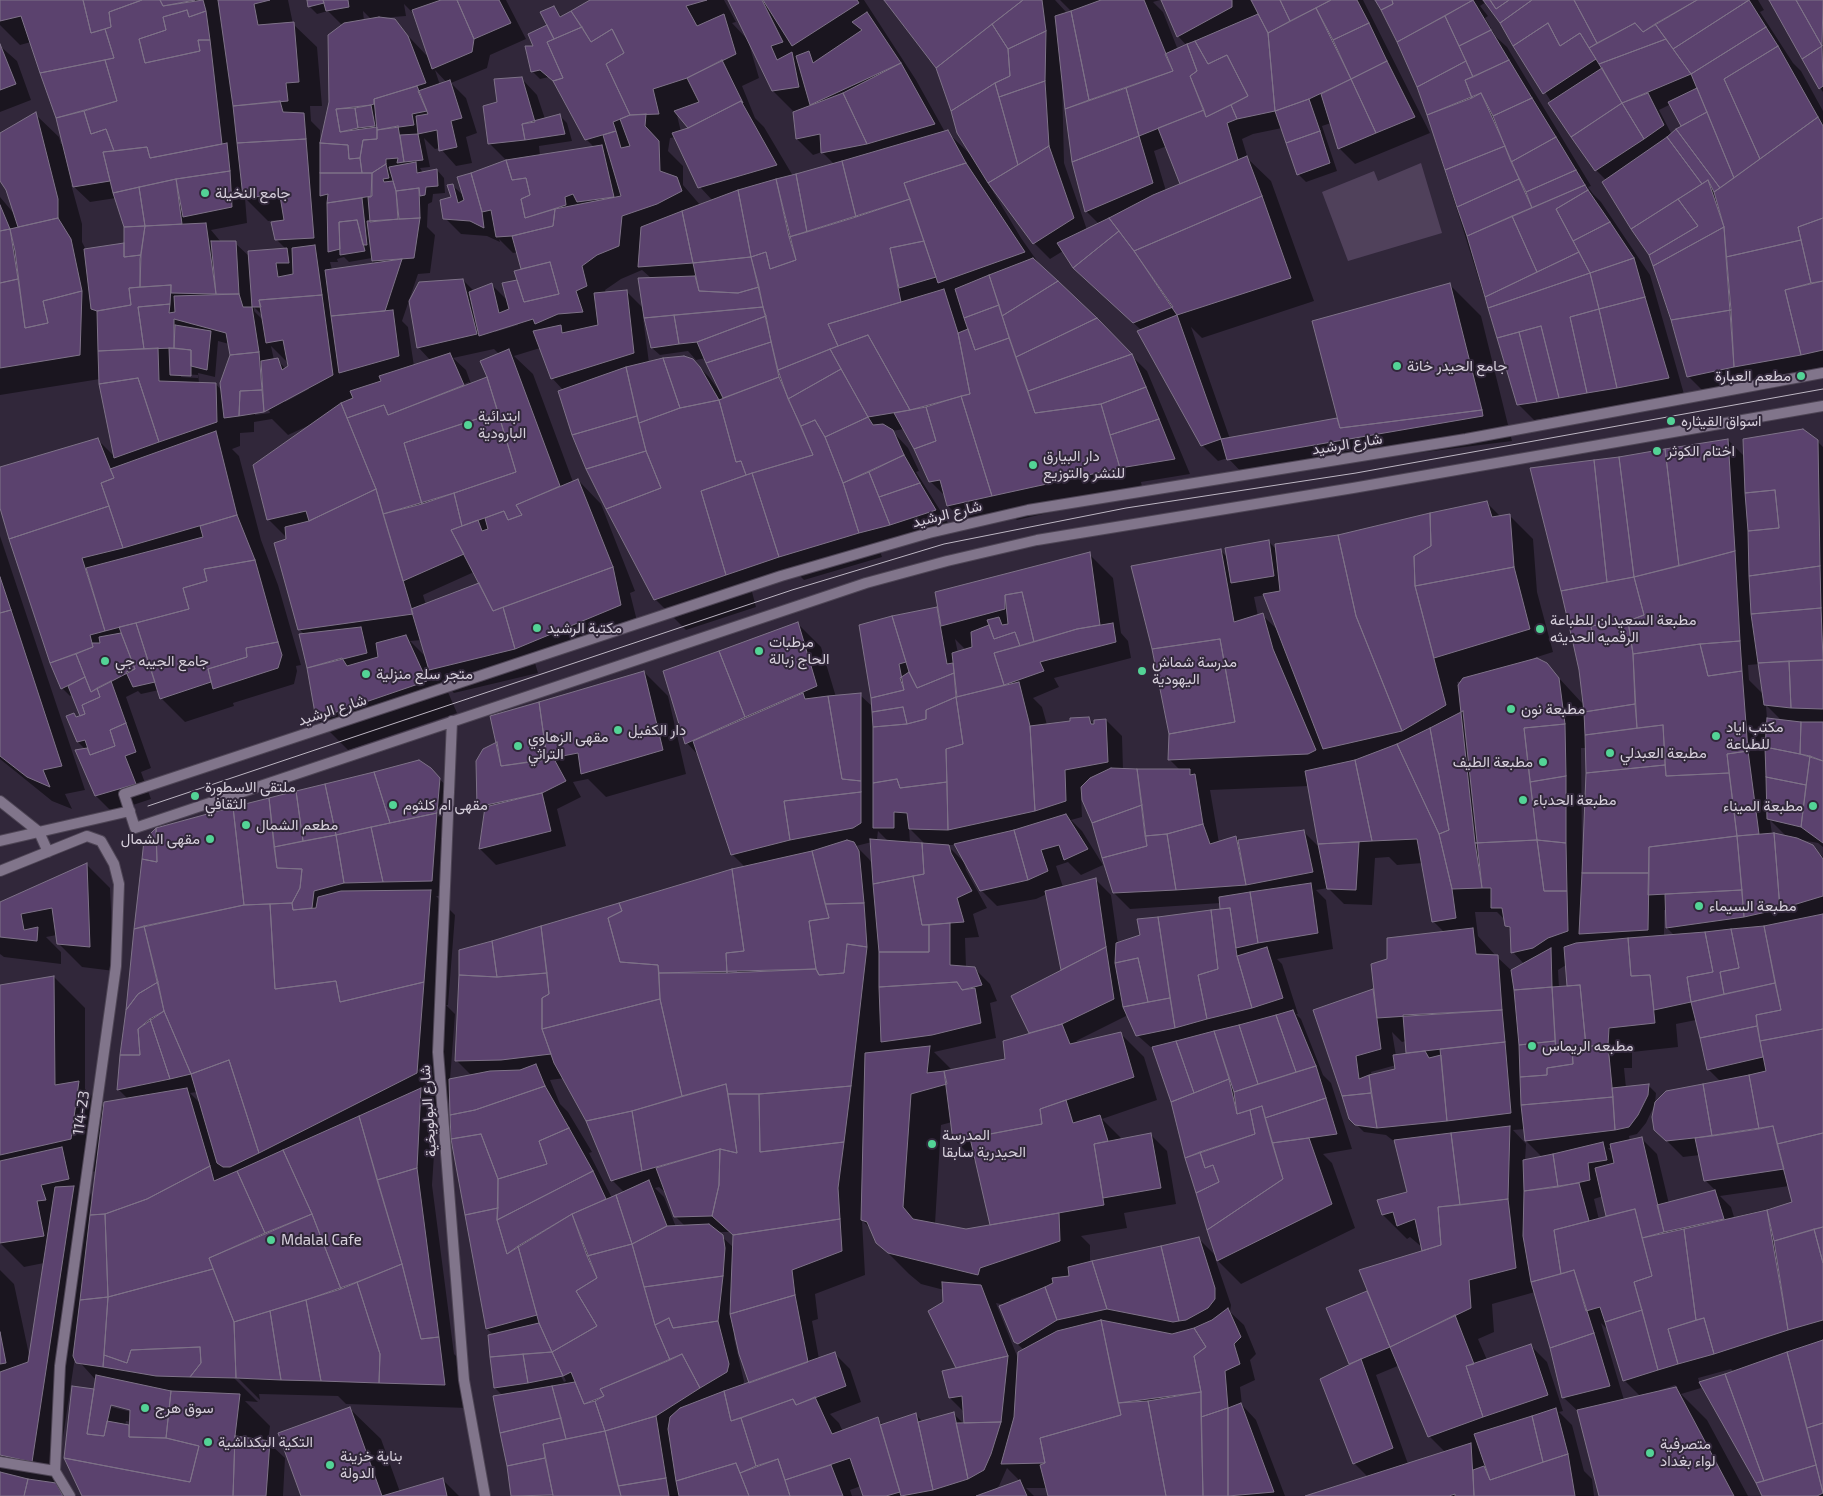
<!DOCTYPE html>
<html>
<head>
<meta charset="utf-8">
<style>
  body { margin:0 }
  canvas { display:block; background:#31273a }
</style>
</head>
<body>
<canvas width="1823" height="1496"></canvas>
<script>
const ctx = document.querySelector('canvas').getContext('2d');
ctx.lineJoin = 'round';
function paint(path, color) { ctx.fillStyle = color; ctx.fill(path, 'evenodd'); }
const shape = rows => new Path2D(rows.map(r => 'M' + r).join(''));
function stroke(path, color, width, dash) { ctx.strokeStyle = color; ctx.lineWidth = width; ctx.lineCap = dash ? 'butt' : 'round'; ctx.setLineDash(dash || []); ctx.stroke(path); }
function write(font, color, halo, rows, align = 'center') {
  ctx.font = font + ' "Exo 2",Vazirmatn,sans-serif'; ctx.lineWidth = 4; ctx.setLineDash([]); ctx.textBaseline = 'middle'; ctx.strokeStyle = halo; ctx.fillStyle = color; for (const [text, x, y, turn = 0] of rows) {
    ctx.save(); ctx.translate(x, y); ctx.rotate((+turn || 0) * Math.PI / 180); ctx.textAlign = isNaN(turn) ? turn : align; if (halo) ctx.strokeText(text, 0, 0); ctx.fillText(text, 0, 0); ctx.restore();
  }
}
paint(shape([
  [1421,163,1442,233,1348,261,1322,192,1374,171,1378,181]
]), '#50415b');
paint(shape([
  [0,0,288,0,293,24,317,47,322,106,310,106,311,121,320,130,320,142,330,102,343,26,328,11,317,14,309,6,308,0,506,0,526,39,490,55,487,68,451,83,466,98,477,133,466,137,472,163,456,166,440,148,435,149,424,138,430,167,420,168,423,173,437,170,444,178,445,193,433,194,432,202,428,204,427,227,435,235,430,273,418,274,402,321,408,327,414,366,431,361,418,347,463,280,474,291,492,285,508,301,523,270,518,252,513,253,499,239,500,242,487,236,461,234,445,218,452,198,452,185,465,197,507,161,490,144,499,103,521,78,537,95,545,119,559,115,567,123,572,141,539,146,540,156,595,148,586,139,555,82,549,77,540,79,532,71,535,47,549,25,553,8,562,17,593,0,724,0,736,22,732,23,748,40,730,0,864,0,916,80,945,132,947,132,972,156,937,68,885,0,1055,0,1067,13,1072,12,1060,0,1160,0,1153,2,1163,12,1178,50,1187,46,1178,36,1163,0,1363,0,1430,133,1355,164,1339,148,1331,123,1322,126,1337,171,1306,182,1298,174,1282,128,1253,134,1242,139,1248,159,1271,181,1314,301,1202,338,1191,327,1230,439,1337,419,1340,422,1450,285,1481,316,1512,441,1244,475,1228,458,1218,461,1202,445,1141,330,1074,267,1063,251,1050,259,1034,243,991,184,989,185,1021,238,1042,268,1147,371,1190,474,1141,482,1143,491,1017,520,1009,512,964,522,948,506,946,497,930,481,904,429,892,431,908,448,919,471,916,472,950,526,879,548,882,557,804,580,796,572,751,588,756,607,686,630,655,599,563,390,552,378,540,348,514,356,533,374,573,482,578,480,601,504,635,591,630,593,637,621,535,663,538,673,454,693,444,683,457,713,348,750,317,719,304,634,299,629,288,539,268,519,312,424,288,435,272,419,254,422,254,432,240,433,240,446,232,449,239,456,261,540,278,585,301,665,296,666,297,671,294,684,233,703,234,706,185,722,161,698,159,690,141,694,138,691,126,697,151,768,141,772,151,799,112,812,96,796,85,749,78,742,73,714,78,718,82,717,73,695,70,696,62,688,51,662,0,504,0,468,97,439,115,457,100,379,0,395,0,197,16,216,7,190,0,178,0,135,35,114,59,137,61,144,63,144,57,118,31,42,20,45,0,25],
  [404,4,415,15,429,58,394,21,381,18,406,16],
  [363,11,371,19,364,21],
  [749,44,773,91,794,112,797,139,813,155,822,152,834,164,793,176,764,127,755,118,742,86,759,78],
  [435,70,447,83,440,85],
  [1062,81,1064,81,1073,162,1086,211,1099,224,1087,230,1064,163],
  [676,111,690,129,681,132],
  [676,137,700,187,713,201,701,206,683,185,683,166,668,151,670,138],
  [1167,146,1181,185,1166,191,1154,151],
  [71,184,90,202,116,198,126,227,125,244,86,250,82,242,82,224],
  [245,198,268,221,278,220,276,239,287,250,250,257,235,243,221,242,211,230,247,223],
  [344,257,349,262,372,258,373,263,332,270,330,262,338,262,337,259],
  [642,270,651,278,644,309,626,291,606,293,605,290,621,279],
  [254,307,263,316,263,320,254,311],
  [643,318,652,348,660,355,688,351,696,360,706,358,726,400,709,377,692,360,649,363],
  [518,323,518,325,495,332,495,330],
  [218,341,229,344,231,355,222,391,216,384,199,383,198,373,215,377],
  [271,346,289,364,286,369,277,360,274,360],
  [494,349,499,354,488,377,471,384,466,370,453,358],
  [881,361,884,361,914,415,912,416],
  [181,374,198,375,198,378,181,377],
  [469,382,470,384,392,414,390,412],
  [308,387,309,389,285,402,285,399],
  [269,410,270,413,255,415,255,412],
  [474,572,480,584,426,605,423,595],
  [422,640,427,658,410,641],
  [1376,0,1758,0,1764,10,1760,12,1793,63,1801,71,1823,111,1823,378,1759,391,1751,383,1704,392,1688,376,1650,255,1606,180,1596,170,1486,2,1480,6,1488,16,1485,18,1496,37,1507,47,1591,186,1588,187,1593,194,1601,202,1650,275,1684,394,1608,407,1610,416,1584,421,1576,413,1534,420,1518,404,1418,86],
  [1671,104,1684,127,1672,135,1659,110],
  [1771,0,1823,0,1823,92,1820,88],
  [0,46,17,61,31,100,0,112],
  [1728,440,1745,457,1817,441,1823,447,1823,847,1818,843,1796,839,1812,846,1823,857,1823,1496,1764,1496,1734,1372,1731,1369,1698,1378,1701,1388,1681,1394,1707,1420,1748,1496,1600,1496,1580,1413,1563,1397,1535,1292,1492,1304,1494,1332,1478,1339,1487,1360,1531,1346,1547,1362,1563,1411,1559,1412,1572,1425,1584,1471,1592,1479,1594,1496,1310,1496,1368,1477,1354,1463,1351,1364,1328,1309,1367,1293,1372,1298,1423,1251,1423,1248,1410,1237,1407,1239,1383,1215,1378,1201,1409,1192,1396,1143,1386,1135,1364,1132,1350,1118,1343,1095,1373,991,1375,993,1389,960,1445,933,1433,921,1423,863,1397,865,1389,857,1375,858,1372,905,1344,904,1328,888,1316,890,1326,900,1333,949,1277,959,1282,964,1298,1014,1296,1014,1301,1019,1323,1075,1331,1083,1352,1149,1323,1154,1332,1163,1355,1228,1241,1284,1215,1258,1231,1305,1230,1312,1244,1325,1256,1354,1250,1360,1255,1380,1240,1387,1242,1405,1256,1420,1285,1496,1050,1496,1048,1488,1026,1488,1034,1496,864,1496,861,1486,850,1490,852,1496,513,1496,495,1397,503,1396,495,1388,494,1335,487,1329,453,1139,450,1096,449,1096,448,1104,437,1110,432,1185,454,1354,462,1362,468,1408,346,1404,338,1396,259,1394,260,1400,233,1373,231,1375,258,1402,245,1401,270,1426,268,1442,285,1458,283,1496,84,1496,97,1379,94,1378,75,1357,56,1484,67,1496,0,1496,0,1270,14,1284,30,1359,44,1263,24,1267,0,1243,0,987,54,977,85,1008,85,1089,104,1108,128,1099,118,1089,143,859,430,769,455,795,447,896,436,896,455,915,448,1005,446,1005,455,1014,450,1080,472,1076,456,1060,746,868,732,854,700,757,687,743,797,623,821,647,836,697,860,695,873,707,861,626,937,608,939,610,1089,554,1113,578,1121,633,1128,641,1131,658,1054,678,1059,687,1033,698,1042,707,1047,725,1088,718,1095,725,1106,720,1122,736,1123,770,1180,770,1169,759,1220,550,1228,558,1269,542,1277,550,1487,503,1501,517,1510,516,1533,539,1537,592,1553,652,1534,658,1546,664,1582,703,1580,670,1562,590,1619,458],
  [1265,595,1279,631,1262,615,1258,616,1254,597],
  [955,639,966,650,958,653],
  [1760,664,1764,695,1749,680,1748,665],
  [1462,681,1459,687,1457,682],
  [1766,705,1782,721,1767,719],
  [1581,748,1586,748,1588,773,1584,853,1582,853],
  [1309,786,1321,849,1303,831,1240,841,1236,837,1219,843,1210,790],
  [1081,795,1093,822,1114,893,1130,909,1221,903,1222,910,1139,920,1141,936,1118,944,1111,895,1095,879,1063,887,1056,866,1068,862,1081,875,1103,865,1082,831,1071,820,1082,817],
  [1770,820,1787,837,1772,834],
  [909,828,926,845,910,843],
  [878,831,889,842,874,841,877,839],
  [872,842,874,867,869,859,856,846],
  [947,845,956,845,981,890,997,906,1036,899,1047,894,1062,970,1030,1033,1032,1034,1006,1060,952,1070,934,1052,996,1038,990,1003,997,1001,990,984,974,968,966,967,965,938,979,937,973,914,987,908,966,870,964,862],
  [1664,910,1667,910,1667,928,1674,935,1664,936],
  [1475,912,1497,912,1505,920,1506,925,1512,931,1513,952,1524,964,1512,971,1496,956,1478,936],
  [1566,965,1570,987,1559,988,1558,970],
  [1128,1015,1137,1035,1155,1051,1173,1102,1217,1257,1198,1238,1090,1263,1090,1245,1081,1236,1127,1228,1124,1213,1176,1204,1167,1151,1151,1135,1123,1140,1102,1119,1157,1100,1144,1057,1120,1033,1079,1043,1076,1041],
  [1696,1020,1708,1069,1721,1082,1655,1103,1656,1093,1649,1086,1626,1088,1624,1068,1632,1068,1632,1052,1678,1047,1676,1024],
  [1392,1032,1402,1042,1406,1041,1407,1055,1396,1056],
  [1396,1065,1397,1070,1372,1077,1371,1072],
  [565,1078,587,1120,612,1180,624,1192,612,1198,589,1153,592,1152,568,1112,560,1104,550,1080],
  [732,1081,733,1083,704,1091,704,1088],
  [197,1092,201,1104,190,1093],
  [1655,1104,1655,1129,1683,1157,1700,1155,1705,1180,1716,1191,1669,1204,1657,1154,1641,1138,1630,1141,1629,1136,1637,1134,1646,1123],
  [952,1122,955,1140,977,1163,991,1226,966,1230,935,1224,941,1125],
  [1525,1129,1526,1141,1543,1158,1525,1161,1526,1144,1513,1130],
  [1608,1148,1612,1148,1614,1155],
  [97,1171,92,1202,86,1173],
  [1789,1186,1793,1203,1734,1217,1731,1207,1720,1196],
  [659,1187,667,1194,675,1216,686,1227,676,1227,664,1197,655,1188],
  [1603,1196,1609,1217,1599,1220,1594,1199],
  [862,1220,871,1229,877,1242,909,1274,921,1284,944,1290,958,1368,950,1398,964,1412,965,1425,954,1414,923,1422,915,1414,883,1425,877,1419,843,1432,839,1423,830,1414,861,1402,850,1369,834,1353,819,1359,812,1321,818,1319,815,1294,865,1275],
  [717,1232,730,1232,734,1236,734,1248],
  [1021,1296,1021,1298,1009,1303,1011,1299],
  [996,1303,1005,1305,1015,1342,1024,1350,1019,1361],
  [1601,1323,1609,1331,1624,1380,1641,1397,1624,1400],
  [735,1331,750,1383,743,1386,744,1381,734,1338],
  [1400,1365,1429,1436,1445,1452,1408,1464,1376,1375],
  [557,1368,560,1368,566,1381,564,1382],
  [1675,1385,1678,1388,1660,1392,1660,1390],
  [107,1403,136,1410,136,1413,111,1407],
  [126,1421,131,1422,130,1428,125,1426],
  [1007,1468,1020,1481,994,1491,999,1486],
  [0,536,85,790,65,794,72,809,52,801,0,759],
  [644,672,668,696,686,774,606,797,588,779,573,782,581,797,557,809,566,846,496,865,480,849,485,813,479,806,477,762],
  [87,865,110,888,114,971,82,967,58,943,57,935,46,937,61,952,61,964,4,957,0,954,0,903],
  [349,1408,381,1439,400,1492,442,1479,459,1496,303,1496]
]), '#0007');
const building = shape([
  [0,0,83,0,91,33,105,29,114,58,40,73,21,16,0,21,0,0],
  [83,0,142,0,109,12,111,27,91,33,83,0],
  [142,0,160,0,163,6,203,0,206,11,189,17,187,10,163,17,166,30,139,39,145,63,200,51,198,40,210,40,222,144,150,158,147,147,114,151,106,129,91,134,84,111,117,101,105,60,114,58,105,29,111,27,109,12,142,0],
  [160,0,195,0,163,6,160,0],
  [218,0,270,0,254,4,258,25,294,22,299,82,286,83,288,101,233,106,218,0],
  [307,0,323,0,324,3,308,7,307,0],
  [323,0,348,0,349,7,326,11,323,0],
  [441,0,457,0,474,39,472,52,432,69,412,10,441,0],
  [457,0,499,0,511,23,474,39,457,0],
  [590,0,707,0,686,6,697,26,724,14,736,54,687,78,653,89,659,114,630,115,606,64,624,53,612,29,591,42,571,11,590,0],
  [728,0,762,0,783,42,771,46,777,60,792,52,799,87,772,91,728,0],
  [763,0,857,0,859,3,792,46,763,0],
  [884,0,1023,0,936,68,884,0],
  [1023,0,1042,0,1046,31,1008,49,992,24,1023,0],
  [1101,0,1144,0,1173,71,1089,100,1071,11,1101,0],
  [1161,0,1232,0,1232,7,1177,37,1161,0],
  [1251,0,1280,0,1290,21,1268,33,1251,0],
  [1280,0,1331,0,1290,21,1280,0],
  [1331,0,1357,0,1369,23,1333,40,1316,8,1331,0],
  [1375,0,1392,0,1393,4,1381,10,1375,0],
  [1392,0,1473,0,1397,42,1381,10,1393,4,1392,0],
  [1473,0,1491,30,1459,46,1445,16,1473,0],
  [1483,0,1490,0,1496,9,1509,0,1532,0,1500,23,1483,0],
  [1490,0,1509,0,1496,9,1490,0],
  [1532,0,1574,0,1597,43,1589,48,1580,33,1560,46,1548,23,1513,46,1500,23,1532,0],
  [1697,0,1643,32,1635,23,1597,43,1574,0,1697,0],
  [1697,0,1749,0,1673,49,1655,24,1697,0],
  [1749,0,1766,27,1691,74,1673,49,1749,0],
  [1769,0,1796,0,1822,46,1802,59,1769,0],
  [1796,0,1823,0,1822,46,1796,0],
  [554,6,560,17,571,11,582,27,554,39,540,12,554,6],
  [1316,8,1351,79,1309,99,1275,111,1268,33,1316,8],
  [187,10,189,17,206,11,210,40,198,40,200,51,145,63,139,39,166,30,163,17,187,10],
  [1071,11,1089,100,1065,109,1055,16,1071,11],
  [867,12,901,63,810,105,796,56,809,51,813,63,862,30,852,22,867,12],
  [1258,14,1268,33,1275,111,1237,119,1231,105,1248,96,1227,55,1208,64,1195,41,1258,14],
  [1445,16,1466,61,1417,87,1397,42,1445,16],
  [379,17,395,19,408,36,426,83,374,99,374,104,371,105,336,109,340,132,377,127,377,139,363,140,360,158,349,159,348,145,320,143,329,102,328,35,344,23,379,17],
  [1369,23,1387,61,1351,79,1333,40,1369,23],
  [1548,23,1560,46,1580,33,1596,59,1543,94,1513,46,1548,23],
  [1635,23,1643,32,1655,24,1666,39,1599,64,1589,48,1635,23],
  [992,24,1008,49,1010,76,995,83,951,111,936,68,992,24],
  [547,25,554,39,547,42,563,78,553,81,540,70,531,72,525,46,533,46,528,34,547,25],
  [582,27,591,42,612,29,624,53,606,64,630,115,613,122,616,131,585,140,553,81,563,78,547,42,582,27],
  [1766,27,1778,46,1724,79,1760,159,1734,178,1691,74,1766,27],
  [1491,30,1509,60,1473,77,1459,46,1491,30],
  [1046,31,1045,81,999,97,995,83,1010,76,1008,49,1046,31],
  [1666,39,1691,74,1622,103,1599,64,1666,39],
  [1195,41,1208,64,1227,55,1248,96,1206,117,1190,76,1197,71,1187,44,1195,41],
  [0,44,16,84,0,90,0,44],
  [1187,44,1197,71,1190,76,1204,110,1139,136,1126,88,1173,71,1165,54,1187,44],
  [1778,46,1818,117,1760,159,1724,79,1778,46],
  [1822,46,1823,86,1819,89,1802,59,1822,46],
  [105,60,117,101,56,118,40,73,105,60],
  [722,60,743,103,741,101,688,128,674,111,699,102,687,78,722,60],
  [1509,60,1532,98,1493,116,1481,93,1472,98,1465,80,1509,60],
  [1387,61,1415,117,1376,133,1351,79,1387,61],
  [1466,61,1473,77,1465,80,1472,98,1427,115,1417,87,1466,61],
  [901,63,935,124,867,144,843,93,901,63],
  [1602,68,1622,103,1571,137,1548,103,1602,68],
  [522,77,535,122,522,124,525,140,488,144,483,106,497,102,494,79,522,77],
  [1351,79,1376,133,1338,149,1321,94,1351,79],
  [450,80,462,118,451,121,457,147,439,151,437,130,418,134,416,116,428,114,418,91,450,80],
  [1045,81,1049,146,1018,165,999,97,1045,81],
  [995,83,1018,165,988,183,957,133,951,111,995,83],
  [417,86,427,111,412,114,414,125,377,130,374,99,417,86],
  [1126,88,1139,136,1072,162,1065,109,1126,88],
  [1697,88,1707,112,1681,126,1668,102,1697,88],
  [843,93,867,144,821,153,820,134,796,139,793,112,843,93],
  [1481,93,1505,146,1445,170,1427,115,1481,93],
  [1648,93,1664,125,1644,139,1622,103,1648,93],
  [1532,98,1556,137,1511,162,1493,116,1532,98],
  [1309,99,1320,131,1286,143,1275,111,1309,99],
  [280,101,283,112,304,113,306,139,237,143,233,106,280,101],
  [741,101,777,165,698,188,672,133,688,128,741,101],
  [1622,103,1644,139,1595,171,1571,137,1622,103],
  [371,105,375,126,358,128,355,108,371,105],
  [1231,105,1237,119,1227,123,1238,160,1180,184,1158,128,1204,110,1206,117,1231,105],
  [355,108,358,128,340,132,336,109,355,108],
  [84,111,91,134,106,129,114,151,103,152,110,181,73,187,56,118,84,111],
  [36,112,58,199,58,218,18,227,6,190,0,181,0,133,36,112],
  [1707,112,1734,178,1720,188,1676,129,1707,112],
  [560,114,565,134,525,140,522,124,560,114],
  [646,114,645,126,659,141,660,171,677,177,682,191,657,204,622,216,619,246,597,255,582,266,587,286,576,291,583,312,558,314,535,324,533,319,479,336,469,292,492,283,499,313,509,309,502,283,517,280,524,302,559,294,550,262,521,269,512,236,553,226,555,209,621,196,603,135,616,131,621,148,630,146,620,119,630,115,646,114],
  [1818,117,1823,126,1823,218,1798,227,1801,240,1726,257,1724,227,1714,192,1818,117],
  [398,126,404,162,397,163,398,158,386,159,386,164,372,173,362,173,360,158,363,140,377,139,377,130,398,126],
  [1676,129,1720,188,1714,192,1708,180,1702,184,1667,137,1676,129],
  [948,130,966,163,904,183,910,199,856,217,842,161,948,130],
  [1320,131,1330,163,1297,175,1286,143,1320,131],
  [418,134,423,160,404,162,400,135,418,134],
  [1139,136,1153,183,1085,212,1072,162,1139,136],
  [1556,137,1576,170,1526,192,1511,162,1556,137],
  [1667,137,1702,184,1631,229,1602,182,1667,137],
  [306,139,314,238,275,240,271,222,284,220,280,196,243,197,237,143,306,139],
  [227,143,230,171,176,179,113,193,103,152,147,147,150,158,227,143],
  [320,143,348,145,349,159,360,158,362,173,320,173,320,143],
  [602,145,614,197,577,202,573,194,565,197,566,205,525,218,521,199,530,195,526,178,512,180,506,160,602,145],
  [1049,146,1074,218,1033,244,988,183,1049,146],
  [1505,146,1519,179,1457,207,1445,170,1505,146],
  [1247,156,1262,196,1134,251,1109,218,1153,195,1247,156],
  [506,160,512,180,526,178,530,195,521,199,525,218,555,209,553,226,512,236,496,237,491,210,482,212,471,173,506,160],
  [842,161,856,217,807,232,796,174,842,161],
  [416,162,417,173,437,169,438,186,426,187,425,195,420,196,419,188,396,191,389,167,416,162],
  [966,163,1025,252,938,283,904,183,966,163],
  [386,164,389,178,383,179,384,182,393,181,396,191,398,219,370,222,368,197,371,197,372,173,386,164],
  [1576,170,1585,185,1532,208,1526,192,1576,170],
  [230,171,232,207,183,217,176,179,230,171],
  [320,173,372,173,372,196,327,203,328,194,320,196,320,173],
  [471,173,482,212,484,228,470,221,443,219,440,200,451,197,447,185,453,184,458,203,464,200,457,177,471,173],
  [796,174,807,232,789,237,776,179,796,174],
  [176,179,182,224,145,226,139,187,176,179],
  [776,179,796,260,770,269,766,252,751,257,738,190,776,179],
  [1519,179,1532,208,1467,236,1457,207,1519,179],
  [1708,180,1724,227,1653,266,1649,255,1698,226,1678,199,1708,180],
  [1585,185,1588,190,1556,209,1579,252,1537,272,1512,216,1585,185],
  [139,187,145,226,124,227,113,193,139,187],
  [419,188,420,218,399,219,396,191,419,188],
  [738,190,751,257,693,263,682,211,738,190],
  [1588,190,1610,222,1573,241,1556,209,1588,190],
  [1262,196,1291,278,1177,315,1134,251,1262,196],
  [362,198,367,245,363,245,357,220,339,222,340,249,328,252,327,203,362,198],
  [910,199,924,241,890,248,901,302,828,324,838,346,778,370,751,257,766,252,770,269,796,260,789,237,910,199],
  [1678,199,1698,226,1649,255,1631,229,1678,199],
  [0,205,10,229,0,231,0,205],
  [682,211,693,263,638,267,641,227,682,211],
  [1512,216,1537,272,1485,297,1467,236,1512,216],
  [58,218,71,239,82,291,43,301,48,323,25,328,15,251,10,229,58,218],
  [420,218,414,258,372,261,367,221,420,218],
  [1109,218,1119,231,1073,268,1057,243,1109,218],
  [1823,218,1823,281,1811,283,1798,227,1823,218],
  [357,220,365,251,340,255,339,222,357,220],
  [1610,222,1634,258,1590,273,1573,241,1610,222],
  [206,223,216,294,171,293,171,285,140,287,140,259,145,226,206,223],
  [145,226,141,255,124,257,124,227,145,226],
  [1724,227,1731,310,1671,320,1653,266,1724,227],
  [10,229,18,279,0,283,0,231,10,229],
  [1119,231,1134,251,1173,307,1133,323,1073,268,1119,231],
  [1801,240,1811,283,1785,290,1801,355,1734,367,1726,257,1801,240],
  [211,241,236,241,239,294,216,294,211,241],
  [924,241,936,277,899,288,890,248,924,241],
  [124,243,124,257,141,255,140,287,129,288,131,305,97,311,91,309,84,249,124,243],
  [315,245,322,295,259,300,261,307,252,307,248,251,287,248,289,263,276,263,278,277,293,274,292,248,315,245],
  [1579,252,1590,273,1488,308,1485,297,1579,252],
  [751,257,759,287,738,293,699,291,693,263,751,257],
  [1033,258,1058,281,1002,316,989,275,1033,258],
  [1634,258,1645,297,1599,309,1590,273,1634,258],
  [402,259,385,311,331,316,325,270,402,259],
  [550,262,559,294,524,302,514,271,550,262],
  [1590,273,1599,309,1570,317,1587,393,1559,398,1541,326,1497,338,1488,308,1590,273],
  [989,275,999,305,964,318,955,289,989,275],
  [695,276,699,291,738,293,759,287,763,307,644,318,638,278,695,276],
  [18,279,25,328,48,323,43,301,82,291,80,355,0,368,0,283,18,279],
  [463,279,477,334,417,348,409,301,419,282,463,279],
  [1058,281,1097,318,1016,357,1002,316,1058,281],
  [1823,281,1823,350,1801,355,1785,290,1823,281],
  [1450,283,1482,410,1340,428,1312,321,1450,283],
  [171,285,170,304,138,307,144,349,98,351,97,311,131,305,129,288,171,285],
  [944,289,958,333,970,394,910,410,868,335,838,346,828,324,944,289],
  [627,290,634,353,551,379,533,331,561,325,562,333,598,325,594,293,627,290],
  [239,294,243,307,252,307,259,352,230,355,226,333,174,319,174,348,144,349,138,307,170,304,169,313,175,312,174,296,239,294],
  [322,295,333,375,264,412,261,361,278,358,282,370,288,366,283,340,266,343,259,300,322,295],
  [1645,297,1669,378,1617,388,1599,309,1645,297],
  [999,305,1009,338,975,350,964,318,999,305],
  [763,307,766,316,697,342,679,344,674,315,763,307],
  [1599,309,1617,388,1587,393,1570,317,1599,309],
  [393,310,399,356,339,373,331,316,393,310],
  [1731,310,1734,367,1687,377,1671,320,1731,310],
  [674,315,679,344,651,348,644,318,674,315],
  [1177,315,1221,439,1201,446,1137,331,1177,315],
  [766,316,771,342,706,363,697,342,766,316],
  [1097,318,1132,354,1028,391,1016,357,1097,318],
  [175,325,211,331,207,370,191,366,191,350,174,348,175,325],
  [1541,326,1559,398,1537,402,1519,332,1541,326],
  [968,329,975,350,1009,338,1035,413,1101,404,1120,468,992,496,961,396,970,394,958,333,968,329],
  [1519,332,1537,402,1517,405,1497,338,1519,332],
  [868,335,910,410,868,417,830,349,868,335],
  [771,342,779,377,723,398,706,363,771,342],
  [158,348,159,381,216,383,217,422,159,442,138,378,99,384,98,351,158,348],
  [169,348,191,350,191,376,170,375,169,348],
  [509,349,560,486,516,505,522,515,508,520,504,511,462,526,454,493,516,472,487,377,480,361,509,349],
  [830,349,841,369,788,399,778,370,830,349],
  [259,352,262,390,240,391,239,416,224,418,220,383,230,355,259,352],
  [450,353,464,385,388,415,384,405,347,418,341,403,353,398,350,391,381,381,379,376,450,353],
  [1132,354,1146,387,1101,404,1035,413,1028,391,1132,354],
  [684,356,693,359,700,367,719,400,680,408,663,358,684,356],
  [663,358,680,408,639,423,626,367,663,358],
  [626,367,637,416,572,435,558,391,626,367],
  [841,369,868,417,825,437,815,420,801,426,788,399,841,369],
  [487,377,498,412,404,443,422,504,383,514,376,489,347,418,384,405,388,415,487,377],
  [779,377,813,455,746,475,741,461,736,462,719,400,779,377],
  [138,378,159,442,114,458,99,384,138,378],
  [1146,387,1159,419,1110,435,1101,404,1146,387],
  [262,390,264,412,239,416,240,391,262,390],
  [961,396,992,496,947,506,940,480,929,482,914,449,936,441,926,407,961,396],
  [719,400,736,462,741,461,746,475,701,491,726,575,654,600,606,509,661,488,646,451,639,423,680,408,719,400],
  [341,403,376,489,309,521,306,511,267,520,253,465,341,403],
  [926,407,936,441,914,449,894,413,926,407],
  [1482,410,1483,416,1227,460,1221,439,1337,418,1340,428,1482,410],
  [498,412,516,472,422,504,404,443,498,412],
  [637,416,646,451,586,469,572,435,637,416],
  [868,417,873,425,883,424,893,430,904,455,843,483,825,437,868,417],
  [1159,419,1175,459,1120,468,1110,435,1159,419],
  [815,420,825,437,843,483,859,533,779,557,752,473,813,455,801,426,815,420],
  [1803,429,1818,440,1820,566,1749,576,1748,531,1779,528,1775,490,1745,493,1743,439,1803,429],
  [216,431,237,515,123,548,101,483,114,478,110,469,216,431],
  [98,438,114,478,101,483,109,506,9,539,0,508,0,467,98,438],
  [1728,439,1735,551,1679,566,1665,449,1728,439],
  [1665,449,1679,566,1634,577,1619,457,1665,449],
  [646,451,661,488,606,509,586,469,646,451],
  [904,455,920,483,879,497,869,472,904,455],
  [1619,457,1634,577,1607,582,1594,460,1619,457],
  [1594,460,1607,582,1561,591,1530,468,1594,460],
  [869,472,890,525,859,533,843,483,869,472],
  [752,473,779,557,726,575,701,491,752,473],
  [578,479,613,567,493,611,451,530,478,520,482,531,488,529,485,518,504,511,508,520,522,515,516,505,578,479],
  [920,483,936,510,890,525,879,497,920,483],
  [376,489,413,614,298,630,274,543,286,539,285,527,309,521,376,489],
  [1775,490,1779,528,1748,531,1745,493,1775,490],
  [454,493,462,526,451,530,464,554,403,581,383,514,454,493],
  [1487,501,1492,517,1510,514,1514,567,1415,586,1414,556,1431,546,1430,513,1487,501],
  [109,506,123,548,82,558,105,631,90,635,93,647,50,663,9,539,109,506],
  [1430,513,1431,546,1414,556,1415,586,1446,705,1402,731,1356,616,1338,535,1430,513],
  [237,515,255,560,204,569,207,581,183,588,189,609,105,631,86,568,203,537,200,526,237,515],
  [1338,535,1356,616,1402,731,1323,749,1263,594,1280,591,1275,544,1338,535],
  [1269,540,1274,576,1231,583,1225,548,1269,540],
  [1221,549,1234,622,1263,613,1273,649,1316,750,1308,754,1168,760,1169,734,1235,722,1220,639,1152,649,1131,566,1221,549],
  [1735,551,1740,641,1700,644,1633,654,1628,621,1644,615,1634,577,1735,551],
  [1090,552,1100,625,1077,629,1034,642,1022,592,1005,595,1005,609,941,626,935,592,1090,552],
  [255,560,278,642,246,648,247,657,208,669,211,682,160,699,136,623,189,609,183,588,207,581,204,569,255,560],
  [1820,566,1821,608,1751,614,1749,576,1820,566],
  [613,567,621,605,515,649,503,607,613,567],
  [1514,567,1530,629,1434,658,1415,586,1514,567],
  [0,577,11,610,0,613,0,577],
  [1634,577,1644,615,1628,621,1591,626,1594,641,1573,643,1561,591,1634,577],
  [479,583,493,611,503,607,515,649,429,670,411,609,479,583],
  [1022,592,1034,642,1020,646,1015,632,994,639,987,620,999,617,1002,625,1008,624,1005,595,1022,592],
  [937,607,947,664,953,663,954,673,917,688,909,672,892,616,937,607],
  [1821,608,1823,660,1758,663,1751,614,1821,608],
  [11,610,62,766,43,770,50,787,27,777,0,756,0,613,11,610],
  [892,616,906,662,899,664,904,690,871,698,859,625,892,616],
  [1628,621,1633,654,1635,704,1584,712,1579,670,1573,643,1594,641,1591,626,1628,621],
  [798,622,817,686,745,717,719,651,798,622],
  [136,623,155,682,133,687,126,672,135,669,119,627,136,623],
  [1113,623,1116,642,1040,662,1044,671,1004,685,994,653,1077,629,1113,623],
  [989,625,994,639,1015,632,1020,646,994,653,1004,685,957,697,952,653,972,647,971,632,989,625],
  [361,627,367,653,307,668,299,634,361,627],
  [121,633,135,669,91,692,76,654,93,647,92,643,100,643,99,637,121,633],
  [406,635,427,681,316,719,307,668,342,658,347,666,378,657,376,643,406,635],
  [1220,639,1235,722,1169,734,1152,649,1220,639],
  [1740,641,1742,671,1708,676,1700,644,1740,641],
  [278,642,282,655,278,668,213,689,208,669,247,657,246,648,278,642],
  [1700,644,1708,676,1742,671,1748,751,1727,754,1729,773,1666,776,1663,725,1637,728,1633,654,1700,644],
  [719,651,745,717,685,744,663,671,719,651],
  [76,654,85,677,61,689,50,663,76,654],
  [1537,658,1547,663,1559,678,1565,724,1524,728,1537,840,1475,843,1458,685,1463,678,1537,658],
  [1823,660,1823,709,1791,708,1789,661,1823,660],
  [1789,661,1791,708,1764,705,1758,663,1789,661],
  [644,671,663,750,581,774,578,753,547,759,539,702,644,671],
  [909,672,917,688,954,673,956,697,926,710,926,719,907,724,903,707,872,712,871,698,904,690,900,678,909,672],
  [85,677,91,692,97,688,100,697,82,705,85,714,80,716,68,686,85,677],
  [111,681,126,723,110,730,115,746,90,755,85,740,77,742,66,716,74,713,76,717,85,714,82,705,100,697,97,688,111,681],
  [1019,682,1030,726,1035,811,948,830,946,749,963,744,956,697,1019,682],
  [803,693,805,699,828,696,842,779,861,781,861,792,784,801,790,840,731,855,693,741,803,693],
  [861,693,861,781,842,779,828,696,861,693],
  [956,697,963,744,946,749,947,782,900,788,897,779,873,783,873,727,907,724,926,719,926,710,956,697],
  [539,702,547,759,501,766,490,716,539,702],
  [1635,704,1637,728,1585,735,1584,712,1635,704],
  [903,707,907,724,873,727,872,712,903,707],
  [1463,711,1482,888,1452,889,1439,834,1449,830,1430,728,1463,711],
  [1089,717,1091,724,1094,724,1094,720,1106,719,1108,762,1065,770,1066,801,1035,811,1030,726,1070,721,1070,718,1089,717],
  [1767,718,1801,722,1800,754,1765,747,1767,718],
  [1801,722,1823,722,1823,761,1800,754,1801,722],
  [126,723,136,752,125,756,136,784,95,796,75,750,87,748,90,755,115,746,110,730,126,723],
  [1565,724,1566,776,1530,782,1524,728,1565,724],
  [1663,725,1665,765,1586,773,1585,735,1663,725],
  [1430,728,1449,830,1439,834,1397,744,1430,728],
  [497,742,501,766,554,759,566,781,542,793,477,807,476,761,483,749,497,742],
  [1397,744,1439,834,1452,889,1456,918,1432,922,1417,839,1372,841,1355,760,1397,744],
  [1765,747,1810,756,1806,785,1766,777,1765,747],
  [1748,751,1759,834,1737,836,1727,754,1748,751],
  [1810,756,1823,761,1823,843,1801,827,1810,756],
  [419,760,431,768,440,778,437,813,390,823,374,772,419,760],
  [1355,760,1372,841,1318,844,1305,771,1355,760],
  [1665,765,1666,776,1729,773,1737,836,1649,847,1649,873,1582,873,1586,773,1665,765],
  [1111,768,1137,769,1142,805,1092,823,1082,800,1081,787,1090,778,1111,768],
  [1137,769,1190,769,1190,775,1195,774,1203,824,1167,834,1145,836,1137,769],
  [374,772,390,823,336,835,325,784,374,772],
  [1566,776,1566,843,1537,840,1530,782,1566,776],
  [1766,777,1806,785,1801,827,1767,819,1766,777],
  [897,779,900,788,947,782,948,830,909,829,907,813,894,812,894,828,873,828,873,783,897,779],
  [325,784,336,835,303,841,296,791,325,784],
  [296,791,303,841,274,847,269,798,296,791],
  [861,792,861,823,853,828,790,840,784,801,861,792],
  [542,793,551,831,479,849,485,807,542,793],
  [269,798,277,868,302,869,300,888,292,903,244,905,233,807,269,798],
  [1142,805,1147,846,1102,858,1092,823,1142,805],
  [233,807,244,905,134,929,142,859,157,862,156,828,233,807],
  [437,813,432,881,383,882,371,827,437,813],
  [1066,814,1088,849,1064,860,1059,845,1041,850,1048,871,1028,880,1014,830,1066,814],
  [1203,824,1210,844,1236,836,1246,885,1176,890,1167,834,1203,824],
  [371,827,383,882,344,883,336,835,371,827],
  [156,828,157,862,142,859,144,840,156,828],
  [1014,830,1028,880,980,891,954,844,1014,830],
  [1304,830,1313,872,1246,885,1238,840,1304,830],
  [1774,833,1780,909,1744,917,1737,836,1774,833],
  [1774,833,1797,838,1813,845,1823,859,1823,896,1780,909,1774,833],
  [1167,834,1176,890,1113,893,1102,858,1147,846,1145,836,1167,834],
  [336,835,344,883,314,891,312,908,293,910,292,903,300,888,302,869,277,868,274,847,336,835],
  [1737,836,1742,890,1648,895,1649,847,1737,836],
  [870,839,922,843,924,874,873,884,870,839],
  [847,840,854,842,859,851,864,903,825,904,812,851,847,840],
  [1537,840,1566,843,1567,891,1544,891,1537,840],
  [1537,840,1544,891,1567,891,1568,931,1548,938,1533,948,1511,953,1510,927,1505,926,1502,908,1491,908,1491,888,1482,888,1475,843,1537,840],
  [1359,842,1356,890,1327,889,1318,844,1359,842],
  [922,843,949,845,951,853,972,891,957,898,964,922,922,925,913,876,924,874,922,843],
  [812,851,829,918,809,921,816,969,727,973,726,953,744,951,732,869,812,851],
  [87,863,90,947,57,944,52,908,21,914,24,930,38,927,37,941,0,937,0,902,87,863],
  [732,869,744,951,726,953,727,973,659,973,658,965,620,962,608,918,622,911,619,903,732,869],
  [1582,873,1649,873,1648,930,1579,934,1582,873],
  [913,876,922,925,929,925,929,952,879,952,873,884,913,876],
  [1096,878,1106,947,1061,970,1045,891,1096,878],
  [1311,883,1318,933,1258,943,1250,892,1311,883],
  [431,890,424,982,340,1002,336,981,275,989,270,904,292,903,293,910,316,908,318,897,341,891,431,890],
  [1742,890,1744,917,1666,928,1665,894,1742,890],
  [1250,892,1258,943,1236,948,1230,908,1220,909,1219,897,1250,892],
  [619,903,622,911,608,918,620,962,658,965,660,999,542,1029,542,998,549,994,541,926,619,903],
  [864,903,867,947,847,944,844,973,819,975,816,969,809,921,829,918,825,904,864,903],
  [270,904,275,989,336,981,340,1002,424,982,417,1073,259,1153,229,1060,191,1074,164,1011,144,926,244,905,270,904],
  [1230,908,1237,956,1252,1008,1207,1019,1198,975,1218,969,1211,910,1230,908],
  [1211,910,1218,969,1198,975,1207,1019,1175,1028,1158,917,1211,910],
  [1823,914,1823,1029,1760,1041,1756,1015,1781,1010,1764,926,1823,914],
  [1158,917,1170,998,1148,1002,1138,958,1115,963,1116,943,1140,935,1137,919,1158,917],
  [950,923,950,965,975,967,982,985,962,990,957,982,879,987,879,952,929,952,929,925,950,923],
  [144,926,158,982,138,994,126,1010,134,929,144,926],
  [541,926,547,973,497,977,492,941,541,926],
  [1764,926,1775,983,1724,994,1720,972,1739,968,1731,929,1764,926],
  [1473,928,1476,954,1498,955,1502,1010,1377,1018,1371,964,1387,959,1387,938,1473,928],
  [1731,929,1739,968,1720,972,1724,994,1691,1002,1687,977,1713,972,1705,932,1731,929],
  [1705,932,1713,972,1687,977,1691,1002,1654,1010,1650,975,1631,976,1628,938,1705,932],
  [1628,938,1631,976,1650,975,1655,1023,1609,1028,1608,1045,1586,1046,1580,985,1567,986,1564,947,1576,943,1628,938],
  [492,941,497,977,459,975,459,950,492,941],
  [847,944,867,947,851,1086,759,1094,728,1094,726,1084,682,1096,660,999,659,973,816,969,819,975,844,973,847,944],
  [1106,947,1114,999,1062,1024,1029,1033,1011,996,1106,947],
  [1267,947,1283,998,1252,1008,1237,956,1267,947],
  [1551,948,1552,987,1514,990,1511,970,1551,948],
  [1138,958,1148,1002,1123,1007,1115,963,1138,958],
  [547,973,549,994,542,998,542,1029,551,1054,501,1060,455,1061,459,975,497,977,547,973],
  [54,976,55,1085,79,1081,71,1139,0,1155,0,985,54,976],
  [158,982,164,1011,138,1029,140,1055,120,1055,126,1010,138,994,158,982],
  [957,982,962,990,975,988,981,1023,932,1035,881,1042,879,987,957,982],
  [1775,983,1781,1010,1756,1015,1757,1026,1700,1038,1691,1002,1775,983],
  [1580,985,1586,1046,1556,1050,1552,987,1580,985],
  [1552,987,1555,1041,1519,1045,1514,990,1552,987],
  [1373,989,1381,1049,1356,1056,1359,1079,1369,1075,1371,1093,1342,1096,1313,1010,1373,989],
  [1170,998,1175,1028,1136,1036,1123,1007,1170,998],
  [660,999,682,1096,632,1111,586,1121,554,1063,542,1029,660,999],
  [1293,1010,1316,1066,1296,1072,1276,1015,1293,1010],
  [1502,1010,1505,1042,1406,1053,1403,1015,1502,1010],
  [164,1011,191,1074,170,1079,150,1019,164,1011],
  [1276,1015,1296,1072,1258,1084,1239,1025,1276,1015],
  [150,1019,170,1079,117,1090,120,1055,140,1055,138,1029,150,1019],
  [1062,1024,1070,1044,1121,1032,1134,1077,1040,1109,1042,1124,953,1141,944,1071,1005,1059,1003,1041,1062,1024],
  [1239,1025,1258,1084,1234,1092,1214,1031,1239,1025],
  [1757,1026,1763,1057,1707,1070,1700,1038,1757,1026],
  [1823,1029,1823,1133,1777,1144,1773,1126,1759,1129,1749,1075,1766,1071,1760,1041,1823,1029],
  [1214,1031,1229,1079,1194,1093,1176,1041,1214,1031],
  [1176,1041,1194,1093,1171,1102,1152,1047,1176,1041],
  [1555,1041,1556,1050,1572,1048,1573,1064,1547,1068,1547,1075,1520,1077,1519,1045,1555,1041],
  [1505,1042,1511,1113,1447,1121,1440,1049,1505,1042],
  [1608,1045,1613,1097,1521,1105,1520,1077,1547,1075,1547,1068,1573,1064,1572,1048,1608,1045],
  [930,1046,927,1073,944,1071,947,1084,911,1094,903,1207,913,1219,966,1229,1059,1213,1060,1241,980,1268,978,1275,888,1253,876,1243,867,1222,861,1220,865,1053,930,1046],
  [1425,1051,1429,1058,1441,1055,1447,1121,1377,1128,1369,1075,1395,1069,1393,1055,1425,1051],
  [229,1060,259,1153,230,1167,223,1167,217,1163,191,1074,229,1060],
  [536,1064,545,1086,475,1110,450,1115,449,1079,490,1071,520,1070,536,1064],
  [1316,1066,1326,1098,1265,1118,1262,1106,1237,1114,1234,1092,1316,1066],
  [1749,1075,1759,1129,1712,1136,1703,1084,1749,1075],
  [1229,1079,1237,1114,1250,1110,1255,1134,1185,1158,1171,1102,1229,1079],
  [726,1084,737,1153,720,1149,642,1171,632,1111,726,1084],
  [1649,1084,1648,1095,1638,1115,1629,1127,1615,1130,1612,1088,1649,1084],
  [1703,1084,1712,1136,1666,1141,1654,1130,1652,1117,1655,1102,1666,1091,1703,1084],
  [545,1086,569,1128,539,1141,547,1164,498,1179,481,1134,451,1139,450,1115,475,1110,545,1086],
  [851,1086,844,1142,760,1152,759,1094,851,1086],
  [187,1088,210,1166,147,1199,105,1214,90,1215,104,1102,187,1088],
  [421,1088,417,1168,377,1180,359,1116,421,1088],
  [1371,1093,1377,1128,1355,1125,1349,1119,1342,1096,1371,1093],
  [728,1094,759,1094,760,1152,844,1142,838,1188,840,1219,733,1235,712,1216,719,1185,720,1149,737,1153,728,1094],
  [1613,1097,1615,1130,1525,1141,1521,1105,1613,1097],
  [1326,1098,1337,1134,1272,1143,1265,1118,1326,1098],
  [1066,1100,1073,1123,1100,1115,1108,1141,1094,1144,1104,1205,990,1225,970,1138,1042,1124,1040,1109,1066,1100],
  [1262,1106,1283,1179,1207,1230,1196,1193,1219,1182,1213,1165,1205,1168,1200,1152,1255,1134,1250,1110,1262,1106],
  [632,1111,642,1171,611,1181,586,1121,632,1111],
  [359,1116,402,1264,341,1289,312,1214,283,1150,359,1116],
  [1510,1126,1508,1199,1460,1205,1451,1133,1510,1126],
  [1773,1126,1784,1169,1704,1181,1695,1138,1773,1126],
  [569,1128,593,1171,497,1220,498,1179,547,1164,539,1141,569,1128],
  [1151,1133,1161,1188,1103,1198,1094,1144,1151,1133],
  [1451,1133,1460,1205,1438,1207,1441,1245,1422,1251,1415,1219,1397,1226,1393,1212,1382,1215,1377,1200,1407,1192,1394,1140,1451,1133],
  [1823,1133,1823,1227,1774,1241,1767,1210,1792,1202,1777,1144,1823,1133],
  [481,1134,498,1179,498,1208,465,1215,451,1139,481,1134],
  [1642,1137,1664,1232,1642,1238,1635,1209,1606,1216,1595,1168,1614,1163,1610,1144,1642,1137],
  [1309,1138,1332,1204,1217,1261,1207,1230,1283,1179,1272,1143,1309,1138],
  [1603,1142,1607,1160,1588,1163,1590,1180,1558,1187,1553,1154,1603,1142],
  [62,1147,69,1179,41,1185,46,1200,37,1201,44,1236,0,1243,0,1161,62,1147],
  [720,1149,719,1185,712,1216,674,1217,656,1168,720,1149],
  [283,1150,312,1214,265,1233,237,1171,283,1150],
  [1200,1152,1205,1168,1213,1165,1219,1182,1196,1193,1185,1158,1200,1152],
  [1553,1154,1558,1187,1524,1191,1523,1160,1553,1154],
  [210,1166,214,1181,237,1171,265,1233,209,1258,213,1269,108,1297,105,1214,147,1199,210,1166],
  [417,1168,439,1337,421,1339,402,1264,377,1180,417,1168],
  [593,1171,606,1199,572,1214,507,1254,497,1220,593,1171],
  [649,1180,667,1226,632,1244,616,1195,649,1180],
  [1579,1183,1589,1221,1554,1230,1561,1274,1531,1282,1523,1236,1524,1191,1579,1183],
  [74,1186,32,1462,0,1455,0,1372,28,1362,55,1187,74,1186],
  [1715,1190,1724,1219,1664,1232,1657,1205,1715,1190],
  [616,1195,632,1244,587,1256,572,1214,616,1195],
  [1508,1199,1516,1268,1469,1280,1471,1308,1390,1347,1359,1270,1441,1245,1438,1207,1508,1199],
  [498,1208,497,1220,507,1254,518,1246,537,1315,486,1329,465,1215,498,1208],
  [1635,1209,1652,1276,1634,1282,1642,1310,1605,1322,1600,1307,1586,1311,1574,1270,1561,1274,1554,1230,1635,1209],
  [1767,1210,1788,1330,1714,1354,1704,1318,1696,1320,1684,1229,1767,1210],
  [105,1214,108,1297,80,1300,90,1215,105,1214],
  [312,1214,341,1289,234,1322,209,1258,312,1214],
  [572,1214,597,1278,576,1291,597,1326,552,1352,539,1323,518,1246,572,1214],
  [840,1219,842,1251,792,1270,795,1295,730,1314,733,1235,840,1219],
  [709,1224,723,1235,725,1248,723,1276,644,1287,632,1244,667,1226,709,1224],
  [1823,1227,1823,1263,1814,1229,1823,1227],
  [1684,1229,1696,1320,1668,1329,1678,1364,1658,1370,1634,1282,1652,1276,1642,1238,1684,1229],
  [1814,1229,1823,1263,1823,1320,1788,1330,1774,1241,1814,1229],
  [1199,1237,1215,1288,1215,1299,1208,1308,1186,1320,1179,1321,1161,1246,1199,1237],
  [632,1244,655,1325,670,1360,600,1389,604,1396,584,1404,571,1372,563,1376,552,1352,597,1326,576,1291,597,1278,587,1256,632,1244],
  [1161,1246,1179,1321,1173,1322,1107,1309,1092,1261,1161,1246],
  [1092,1261,1107,1309,1057,1320,1045,1287,1053,1283,1052,1278,1069,1276,1068,1267,1092,1261],
  [402,1264,421,1339,439,1337,445,1385,379,1383,380,1354,357,1282,402,1264],
  [213,1269,234,1322,236,1378,190,1377,201,1363,200,1347,131,1350,127,1363,104,1355,108,1297,213,1269],
  [1574,1270,1594,1333,1550,1348,1531,1282,1574,1270],
  [723,1276,718,1321,673,1328,669,1318,655,1325,644,1287,723,1276],
  [357,1282,380,1354,379,1383,321,1381,306,1300,357,1282],
  [942,1282,981,1285,1008,1356,956,1368,928,1311,943,1302,942,1282],
  [1045,1287,1057,1320,1018,1344,1014,1342,999,1306,1045,1287],
  [1367,1291,1390,1347,1349,1364,1326,1308,1367,1291],
  [795,1295,808,1362,749,1383,739,1354,730,1314,795,1295],
  [108,1297,103,1367,76,1363,73,1356,80,1300,108,1297],
  [306,1300,321,1381,281,1380,270,1311,306,1300],
  [1228,1308,1241,1337,1234,1344,1240,1364,1225,1371,1228,1408,1201,1417,1201,1392,1194,1356,1206,1347,1194,1328,1212,1320,1228,1308],
  [1642,1310,1658,1370,1623,1381,1605,1322,1642,1310],
  [270,1311,281,1380,236,1378,234,1322,270,1311],
  [1455,1315,1474,1364,1466,1366,1483,1417,1428,1437,1390,1347,1455,1315],
  [669,1318,673,1328,718,1321,729,1364,727,1372,700,1388,682,1354,670,1360,655,1325,669,1318],
  [1704,1318,1714,1354,1678,1364,1668,1329,1704,1318],
  [1101,1320,1172,1334,1194,1328,1206,1347,1194,1356,1201,1392,1118,1403,1101,1320],
  [1101,1320,1121,1415,1040,1438,1045,1463,1001,1464,1014,1417,1018,1352,1057,1331,1101,1320],
  [539,1323,552,1352,490,1357,488,1335,539,1323],
  [0,1332,6,1363,0,1364,0,1332],
  [1594,1333,1610,1386,1562,1398,1550,1348,1594,1333],
  [1823,1340,1823,1423,1807,1428,1787,1352,1823,1340],
  [1531,1344,1548,1395,1483,1417,1466,1366,1531,1344],
  [200,1347,201,1363,190,1377,156,1376,103,1367,104,1355,127,1363,131,1350,200,1347],
  [552,1352,563,1376,528,1383,523,1354,552,1352],
  [835,1352,846,1386,796,1405,793,1399,731,1421,724,1391,835,1352],
  [1787,1352,1816,1465,1764,1481,1725,1374,1787,1352],
  [523,1354,528,1383,494,1388,490,1357,523,1354],
  [682,1354,700,1388,656,1416,605,1431,595,1401,604,1396,600,1389,682,1354],
  [1008,1356,1001,1422,964,1423,962,1396,949,1398,942,1371,1008,1356],
  [1361,1359,1393,1448,1353,1464,1320,1379,1361,1359],
  [1725,1374,1764,1481,1756,1483,1699,1382,1725,1374],
  [96,1375,171,1391,166,1438,129,1437,130,1410,111,1405,104,1436,87,1434,96,1375],
  [575,1382,584,1404,595,1401,605,1431,566,1439,552,1386,575,1382],
  [72,1386,94,1389,87,1434,104,1436,107,1421,129,1425,129,1437,166,1438,199,1446,190,1482,64,1458,72,1386],
  [552,1386,561,1418,500,1433,493,1396,552,1386],
  [1676,1387,1734,1496,1599,1496,1577,1410,1676,1387],
  [171,1391,240,1394,235,1436,233,1496,82,1496,64,1458,190,1482,199,1446,166,1438,171,1391],
  [724,1391,731,1421,741,1418,756,1466,740,1473,736,1463,676,1481,668,1429,670,1417,680,1408,724,1391],
  [1201,1392,1203,1496,1166,1496,1148,1401,1201,1392],
  [815,1397,832,1434,878,1417,900,1492,886,1496,863,1496,850,1458,785,1480,778,1459,756,1466,741,1418,793,1399,796,1405,815,1397],
  [1148,1401,1166,1496,1048,1496,1040,1465,1045,1463,1040,1438,1121,1415,1118,1403,1148,1401],
  [1241,1403,1274,1492,1228,1496,1228,1408,1241,1403],
  [350,1407,382,1496,301,1496,278,1433,350,1407],
  [1228,1408,1228,1496,1203,1496,1201,1417,1228,1408],
  [1556,1408,1568,1454,1543,1462,1532,1416,1556,1408],
  [954,1412,968,1479,933,1490,918,1422,954,1412],
  [916,1413,933,1490,901,1496,880,1425,916,1413],
  [656,1416,666,1478,618,1486,605,1431,656,1416],
  [1532,1416,1543,1462,1490,1480,1474,1434,1532,1416],
  [561,1418,566,1439,543,1444,545,1458,507,1466,500,1433,561,1418],
  [1001,1422,991,1454,984,1470,968,1479,956,1423,1001,1422],
  [1823,1423,1823,1493,1807,1428,1823,1423],
  [605,1431,621,1496,553,1496,543,1444,605,1431],
  [235,1436,270,1441,266,1496,233,1496,235,1436],
  [1471,1443,1474,1496,1455,1496,1455,1494,1449,1496,1305,1496,1471,1443],
  [1568,1454,1575,1496,1474,1496,1473,1470,1484,1466,1490,1480,1568,1454],
  [545,1458,553,1495,511,1496,507,1466,545,1458],
  [778,1459,790,1496,749,1496,740,1473,778,1459],
  [736,1463,749,1496,679,1496,676,1481,736,1463],
  [831,1465,843,1496,790,1496,785,1480,831,1465],
  [1816,1465,1823,1493,1817,1496,1762,1496,1756,1483,1816,1465],
  [0,1472,28,1479,24,1496,0,1496,0,1472],
  [443,1478,447,1496,382,1496,443,1478],
  [666,1478,669,1496,621,1496,618,1486,666,1478],
  [28,1479,56,1483,63,1496,24,1496,28,1479],
  [1020,1480,1027,1496,976,1496,1020,1480]
]);
paint(building, '#5b426e');
stroke(building, '#7e7288', 1);
const street = shape([
  [1823,373,1466,439,1028,510,929,533,781,576,124,794,135,828,866,583,947,561,1037,540,1353,488,1823,406],
  [452,721,438,1052,464,1380,485,1496],
  [0,801,39,832,48,852],
  [0,841,130,811],
  [0,871,87,836,101,841,114,864,119,884,116,966,60,1366,55,1471,70,1496],
  [0,1462,55,1471]
]);
stroke(street, '#4e4555', 12);
stroke(street, '#81758b', 10);
stroke(shape([
  [148,806,792,590,944,544,1126,508,1356,473,1823,389]
]), '#bdb6c3', 1);
for (const [x, y, r, color] of [
  [205,193,5,"#53d396"],
  [1397,366,5,"#53d396"],
  [1801,376,5,"#53d396"],
  [1671,421,5,"#53d396"],
  [468,425,5,"#53d396"],
  [1657,451,5,"#53d396"],
  [1033,465,5,"#53d396"],
  [537,628,5,"#53d396"],
  [1540,629,5,"#53d396"],
  [759,651,5,"#53d396"],
  [105,661,5,"#53d396"],
  [1142,671,5,"#53d396"],
  [366,674,5,"#53d396"],
  [1511,709,5,"#53d396"],
  [618,730,5,"#53d396"],
  [1716,736,5,"#53d396"],
  [518,746,5,"#53d396"],
  [1610,753,5,"#53d396"],
  [1543,762,5,"#53d396"],
  [195,796,5,"#53d396"],
  [1523,800,5,"#53d396"],
  [393,805,5,"#53d396"],
  [1813,806,5,"#53d396"],
  [246,825,5,"#53d396"],
  [210,839,5,"#53d396"],
  [1699,906,5,"#53d396"],
  [1532,1046,5,"#53d396"],
  [932,1144,5,"#53d396"],
  [271,1240,5,"#53d396"],
  [145,1408,5,"#53d396"],
  [208,1442,5,"#53d396"],
  [1650,1453,5,"#53d396"],
  [330,1465,5,"#53d396"]
]) { const dot = new Path2D(); dot.arc(x, y, r, 0, 2 * Math.PI); ctx.fillStyle = color; ctx.fill(dot); stroke(dot, '#31273a', 2); }
write('15px', '#d6cfdb', '#31273a', [
  ["جامع النخيلة",215,193],
  ["جامع الحيدر خانة",1407,366],
  ["مطعم العبارة",1791,376,"right"],
  ["ابتدائية",478,416],
  ["البارودية",478,433],
  ["اسواق القيثاره",1681,421],
  ["اختام الكوثر",1667,451],
  ["دار البيارق",1043,456],
  ["للنشر والتوزيع",1043,473],
  ["مطبعة السعيدان للطباعة",1550,620],
  ["الرقميه الحديثه",1550,637],
  ["مكتبة الرشيد",547,628],
  ["مرطبات",769,642],
  ["الحاج زبالة",769,659],
  ["جامع الجيبه جي",115,661],
  ["مدرسة شماش",1152,662],
  ["اليهودية",1152,679],
  ["متجر سلع منزلية",376,674],
  ["مطبعة نون",1521,709],
  ["مكتب اياد",1726,727],
  ["للطباعة",1726,744],
  ["دار الكفيل",628,730],
  ["مقهى الزهاوي",528,737],
  ["التراثي",528,754],
  ["مطبعة العبدلي",1620,753],
  ["مطبعة الطيف",1533,762,"right"],
  ["ملتقى الاسطورة",205,787],
  ["الثقافي",205,804],
  ["مطبعة الحدباء",1533,800],
  ["مقهى ام كلثوم",403,805],
  ["مطبعة الميناء",1803,806,"right"],
  ["مطعم الشمال",256,825],
  ["مقهی الشمال",200,839,"right"],
  ["مطبعة السيماء",1709,906],
  ["مطبعه الريماس",1542,1046],
  ["المدرسة",942,1135],
  ["الحيدرية سابقا",942,1152],
  ["Mdalal Cafe",281,1240],
  ["سوق هرج",155,1408],
  ["التكية البكداشية",218,1442],
  ["متصرفية",1660,1444],
  ["لواء بغداد",1660,1461],
  ["بناية خزينة",340,1456],
  ["الدولة",340,1473]
], 'left');
write('15px', '#d6cfdb', '#31273a', [
  ["شارع الرشيد",1347,444,-9],
  ["شارع الرشيد",947,514,-14],
  ["شارع الرشيد",332,710,-18],
  ["شارع البولويخية",428,1111,-94],
  ["114-23",81,1113,-82]
]);
</script>
</body>
</html>
